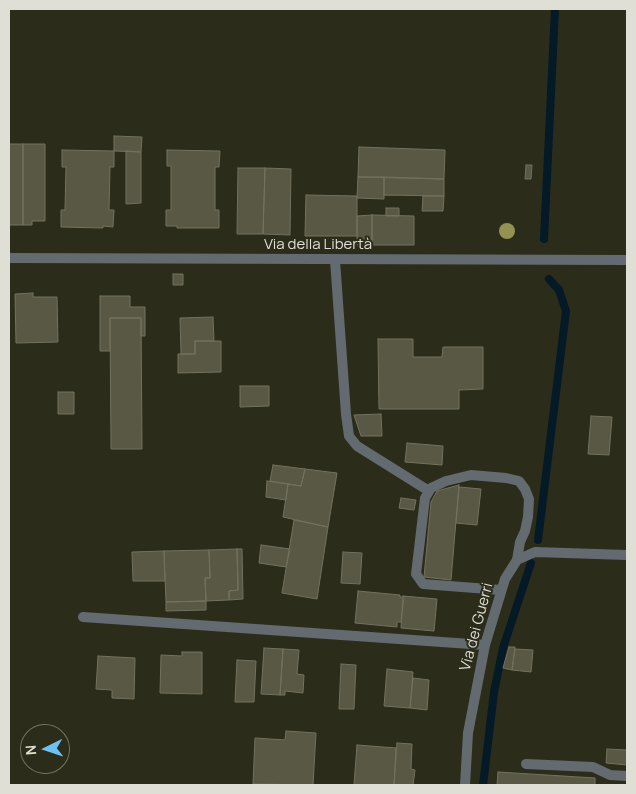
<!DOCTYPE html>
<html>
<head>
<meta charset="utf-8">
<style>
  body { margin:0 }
  #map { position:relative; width:636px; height:794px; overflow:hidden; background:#2c2c1b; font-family:Manrope,sans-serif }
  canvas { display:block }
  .frame { position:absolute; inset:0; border:10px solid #dfdfd5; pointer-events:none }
  .north { position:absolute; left:20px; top:724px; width:50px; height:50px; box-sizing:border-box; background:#2c2c1b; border:1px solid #747465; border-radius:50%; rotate:266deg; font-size:14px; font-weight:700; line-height:20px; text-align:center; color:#dfdfd5 }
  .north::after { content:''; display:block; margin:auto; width:18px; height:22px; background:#6ec2f3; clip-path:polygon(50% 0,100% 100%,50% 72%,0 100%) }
</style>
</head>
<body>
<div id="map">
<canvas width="636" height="794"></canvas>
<div class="frame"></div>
<div class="north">N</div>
</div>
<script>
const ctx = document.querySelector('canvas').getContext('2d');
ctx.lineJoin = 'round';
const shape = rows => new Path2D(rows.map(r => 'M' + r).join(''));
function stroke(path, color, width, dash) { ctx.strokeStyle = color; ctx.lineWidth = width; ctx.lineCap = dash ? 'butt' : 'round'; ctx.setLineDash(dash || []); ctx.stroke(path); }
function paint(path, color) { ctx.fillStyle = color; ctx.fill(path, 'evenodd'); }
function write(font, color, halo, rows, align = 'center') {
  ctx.font = font + ' Manrope,sans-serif'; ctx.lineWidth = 4; ctx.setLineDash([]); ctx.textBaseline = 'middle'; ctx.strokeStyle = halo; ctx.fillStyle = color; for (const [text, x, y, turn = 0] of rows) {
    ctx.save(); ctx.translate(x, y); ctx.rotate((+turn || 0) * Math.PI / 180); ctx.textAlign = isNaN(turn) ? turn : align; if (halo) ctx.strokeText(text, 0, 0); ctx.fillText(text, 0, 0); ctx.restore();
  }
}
stroke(shape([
  [544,239,555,9],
  [538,540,566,311,559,290,549,279],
  [483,785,494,692,503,648,531,563]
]), '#041a26', 8);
const building = shape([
  [114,136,142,137,141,152,114,151,114,136],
  [9,144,23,144,23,225,9,225,9,144],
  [23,144,45,144,45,221,32,221,32,225,23,225,23,144],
  [359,147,445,150,444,179,358,177,359,147],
  [62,150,114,151,114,167,110,167,109,210,114,210,113,227,103,226,103,228,61,227,61,210,65,210,66,167,62,167,62,150],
  [167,150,220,151,219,167,215,167,215,210,219,210,219,228,177,228,177,226,166,226,166,210,171,210,171,166,167,166,167,150],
  [126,151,141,152,141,203,126,204,126,151],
  [526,165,532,165,531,179,525,179,526,165],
  [238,168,265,168,263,234,237,234,238,168],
  [265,168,291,169,290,235,263,234,265,168],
  [358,177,384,177,384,199,357,198,358,177],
  [384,177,444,179,444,196,384,195,384,177],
  [306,195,357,196,357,236,305,236,306,195],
  [423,196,444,196,443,211,422,211,423,196],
  [386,208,399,208,399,216,386,216,386,208],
  [372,215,372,245,357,245,357,216,372,215],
  [372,215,414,216,414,245,372,245,372,215],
  [173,274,183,274,183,285,173,285,173,274],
  [33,293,33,297,57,297,58,342,16,343,15,294,33,293],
  [100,296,130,296,130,307,145,307,145,336,141,336,141,318,110,318,110,351,100,351,100,296],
  [213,317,214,341,195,341,195,354,181,354,180,318,213,317],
  [110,318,141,318,142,449,111,449,110,318],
  [378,339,413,339,413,357,442,357,443,347,483,347,483,389,459,390,459,409,379,409,378,339],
  [195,341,221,341,221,372,178,373,178,354,195,354,195,341],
  [240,386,269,386,269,406,240,407,240,386],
  [58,392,74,392,74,414,58,414,58,392],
  [381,414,382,436,361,436,354,415,381,414],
  [591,416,612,417,609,455,588,454,591,416],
  [407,443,443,446,442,465,405,462,407,443],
  [273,465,305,469,301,486,270,481,273,465],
  [305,469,337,473,328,527,283,517,288,484,301,486,305,469],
  [267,481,288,484,286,500,266,497,267,481],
  [459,485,451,580,424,577,431,502,437,491,459,485],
  [459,487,481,489,477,525,456,523,459,487],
  [401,498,416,500,414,510,399,508,401,498],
  [294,520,328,527,317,599,282,593,294,520],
  [261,545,290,549,286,567,259,563,261,545],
  [237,549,238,590,229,591,229,600,206,601,205,578,210,578,209,550,237,549],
  [237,549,242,549,243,599,229,600,229,591,238,590,237,549],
  [209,550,210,578,205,578,206,601,166,602,164,551,209,550],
  [164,551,165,581,133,581,132,552,164,551],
  [343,552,362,553,360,584,341,583,343,552],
  [358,591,400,595,400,597,404,597,401,622,397,622,397,627,355,623,358,591],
  [403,596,437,599,434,631,401,628,403,596],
  [206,601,206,610,166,611,166,602,206,601],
  [509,647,515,647,512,670,503,668,509,647],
  [264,648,283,649,280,695,261,694,264,648],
  [283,649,299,650,297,674,304,675,303,693,285,691,285,695,280,695,283,649],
  [515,649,533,650,531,672,512,670,515,649],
  [182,652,202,652,202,694,160,693,161,655,182,656,182,652],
  [98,656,135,658,134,699,112,698,112,690,96,689,98,656],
  [237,660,256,661,254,702,235,702,237,660],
  [341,664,356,665,354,709,339,709,341,664],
  [387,669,413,672,410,708,384,706,387,669],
  [413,678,429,680,427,710,410,708,413,678],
  [286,731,316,733,313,785,253,784,255,738,285,740,286,731],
  [397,743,412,744,411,769,415,770,413,785,394,785,397,743],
  [357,745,396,748,394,785,354,785,357,745],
  [607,749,627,750,627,765,606,763,607,749],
  [498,772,595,778,595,785,497,785,498,772]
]);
paint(building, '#585845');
stroke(building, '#72725f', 1);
stroke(shape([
  [335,260,346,414,349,436,357,446,429,491],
  [501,590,423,584,416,574,425,498,431,488,446,481,471,475,506,478,519,481,525,489,529,499,528,517,525,531,520,542,517,560],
  [526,764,593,767,610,775,627,776]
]), '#636b70', 10);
stroke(shape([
  [9,258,627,260],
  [83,617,485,645],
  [465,785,468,733,485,645,505,579,517,560,535,552,627,555]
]), '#636b70', 10);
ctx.fillStyle = '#939253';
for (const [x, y] of [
  [507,231]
]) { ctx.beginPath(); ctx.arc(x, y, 8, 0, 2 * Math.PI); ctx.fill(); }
write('15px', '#dfdfd5', '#2c2c1b', [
  ["Via della Libertà",318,245],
  ["Via dei Guerri",477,627,-75]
]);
</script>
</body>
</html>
